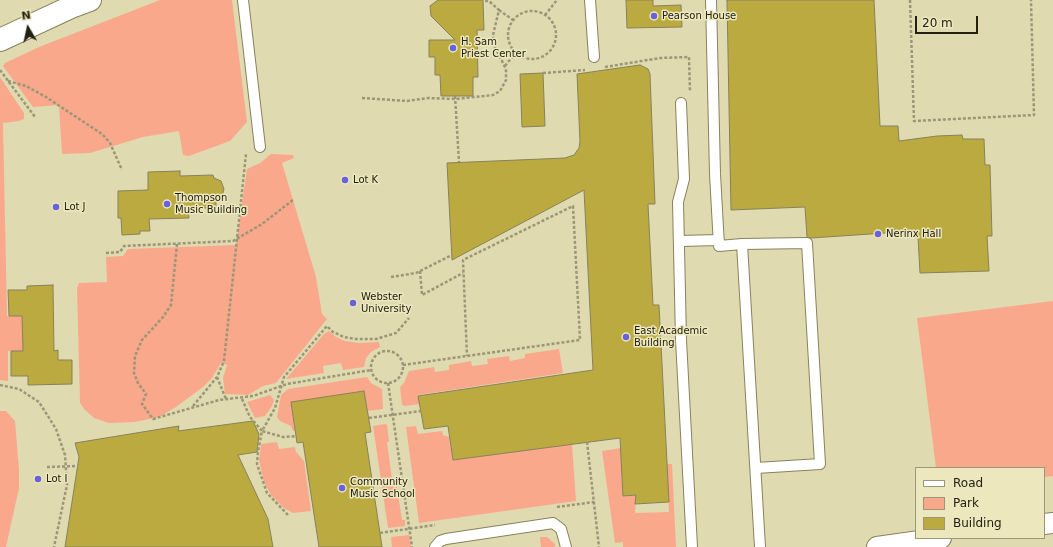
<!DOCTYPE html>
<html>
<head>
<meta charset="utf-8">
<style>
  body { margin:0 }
  #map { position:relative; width:1053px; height:547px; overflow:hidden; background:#e0dab1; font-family:"DejaVu Sans",sans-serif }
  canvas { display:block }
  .legend { position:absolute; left:915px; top:467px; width:130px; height:72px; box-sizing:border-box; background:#ede7be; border:1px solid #9c9779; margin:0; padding:5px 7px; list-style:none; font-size:12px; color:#232011 }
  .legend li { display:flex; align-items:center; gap:8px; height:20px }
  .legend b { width:20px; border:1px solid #9c9779 }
  .north { position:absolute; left:8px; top:8px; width:40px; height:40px; -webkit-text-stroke:3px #ede7be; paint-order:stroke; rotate:351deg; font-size:11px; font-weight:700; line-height:16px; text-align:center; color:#232011 }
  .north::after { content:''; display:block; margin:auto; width:14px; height:18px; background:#232011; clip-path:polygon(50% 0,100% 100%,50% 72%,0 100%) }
  .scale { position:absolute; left:915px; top:16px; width:63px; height:18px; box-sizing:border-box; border:2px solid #232011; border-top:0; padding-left:5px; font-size:12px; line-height:14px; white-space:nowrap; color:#232011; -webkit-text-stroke:3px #ede7be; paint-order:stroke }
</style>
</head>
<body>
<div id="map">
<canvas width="1053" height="547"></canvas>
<ul class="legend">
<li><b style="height:5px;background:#fff"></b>Road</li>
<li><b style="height:11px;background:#faa88c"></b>Park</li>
<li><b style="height:11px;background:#bbaa40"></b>Building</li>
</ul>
<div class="north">N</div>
<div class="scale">20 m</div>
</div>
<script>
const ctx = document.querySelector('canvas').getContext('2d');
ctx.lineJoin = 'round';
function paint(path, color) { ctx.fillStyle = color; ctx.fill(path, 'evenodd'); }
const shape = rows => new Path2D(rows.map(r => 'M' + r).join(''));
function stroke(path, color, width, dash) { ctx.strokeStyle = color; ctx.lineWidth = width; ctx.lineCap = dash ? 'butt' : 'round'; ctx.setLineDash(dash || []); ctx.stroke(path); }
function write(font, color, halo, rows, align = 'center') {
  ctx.font = font + ' "DejaVu Sans",sans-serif'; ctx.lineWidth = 3; ctx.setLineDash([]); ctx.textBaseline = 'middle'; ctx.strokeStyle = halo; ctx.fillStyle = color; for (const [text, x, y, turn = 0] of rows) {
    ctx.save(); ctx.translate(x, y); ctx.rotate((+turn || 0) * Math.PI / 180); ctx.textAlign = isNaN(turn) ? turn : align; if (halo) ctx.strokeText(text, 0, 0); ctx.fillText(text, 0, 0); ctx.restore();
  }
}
paint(shape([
  [160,0,232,0,247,122,230,141,189,156,183,155,179,131,143,137,90,153,62,154,59,105,33,107,3,66,5,63,39,47],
  [0,77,24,113,24,119,19,121,3,123,7,316,26,316,23,328,23,342,27,351,8,351,8,381,0,380],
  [271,154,293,155,294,158,282,163,316,277,322,314,327,319,276,383,263,386,248,395,225,394,223,378,227,365,221,363,212,378,203,387,176,407,159,417,135,422,109,423,94,418,85,410,80,403,77,288,79,283,107,282,106,257,123,256,128,249,236,245,247,169,260,163],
  [1053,301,1053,476,1044,477,1044,468,936,468,917,318],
  [329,331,336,337,345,341,359,343,379,342,380,347,371,352,366,358,364,367,343,370,341,363,323,366,324,373,286,379,324,334],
  [559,349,563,373,418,395,420,404,405,406,402,405,400,387,404,383,409,371,434,367,435,372,449,370,449,365,471,361,472,366,488,364,487,359,509,356,510,361,525,358,525,354],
  [367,377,371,383,382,389,383,409,368,411,364,391,292,402,296,431,293,431,291,426,280,421,277,417,281,395,288,389],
  [270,395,274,400,272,406,265,416,255,418,247,402],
  [0,411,6,411,15,421,19,469,19,488,6,547,0,547],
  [385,424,387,425,389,442,387,442,393,487,397,487,402,520,405,520,405,526,388,528,373,426],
  [416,426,418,434,442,431,443,435,449,437,453,460,572,444,576,501,419,523,406,427],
  [277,442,279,449,295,447,296,452,304,461,311,511,293,513,284,508,271,495,264,482,259,460,261,444],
  [621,448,623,496,636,495,635,513,669,512,667,464,672,464,676,547,623,547,623,542,615,543,602,451],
  [409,535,411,547,392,547,391,537],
  [540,537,547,537,555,544,555,547,541,547]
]), '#faa88c');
const building = shape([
  [438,0,483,0,484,30,477,30,478,77,473,77,473,96,441,96,440,75,435,75,435,57,429,57,429,40,455,40,431,16,430,6,438,0],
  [626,0,653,0,653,6,681,5,682,27,627,28,626,0],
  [727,0,874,0,880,126,898,126,899,141,937,136,962,135,963,139,984,139,985,165,990,165,992,236,987,236,989,271,920,273,918,237,915,237,915,231,811,238,807,237,805,207,731,210,727,0],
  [640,65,648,69,650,74,655,204,648,204,653,305,659,305,669,502,635,504,636,495,623,496,620,438,453,460,448,426,424,429,418,396,593,370,584,190,452,260,447,163,565,158,574,155,579,148,580,142,577,74,640,65],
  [543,73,545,126,522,127,520,74,543,73],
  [180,171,180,176,213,175,214,178,221,181,224,189,222,196,216,199,216,208,188,208,189,218,149,219,150,231,140,231,140,234,122,235,121,218,118,218,118,191,148,190,148,172,180,171],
  [53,285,54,351,58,350,58,360,72,360,72,384,28,385,28,376,11,376,11,351,23,351,22,316,9,316,8,290,27,290,27,286,53,285],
  [364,391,371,432,365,433,382,547,319,547,303,442,297,443,291,402,364,391],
  [253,421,259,434,257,452,238,455,268,519,273,547,65,547,79,457,75,443,179,426,178,431,253,421]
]);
paint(building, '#bbaa40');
stroke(building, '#87815b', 1);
const service = shape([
  [243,0,260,147],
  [590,0,594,57],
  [711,0,715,174,719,246,742,244],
  [681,103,684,179,678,202,681,340,692,547],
  [679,241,719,240],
  [756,468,820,464,807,243,742,244,760,547],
  [435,547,440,541,446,539,553,523,561,529,566,547]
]);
const minor = shape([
  [1044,524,1053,523],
  [877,547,941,538]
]);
const secondary = shape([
  [0,40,71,7,90,0]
]);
stroke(service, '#88825c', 12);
stroke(minor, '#88825c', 22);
stroke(secondary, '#88825c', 24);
stroke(shape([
  [910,0,914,121,1034,115,1031,0],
  [499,10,513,20],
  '508 35a24 24 0 1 1 48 0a24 24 0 1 1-48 0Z',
  [545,15,557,0],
  [505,66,516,52],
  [605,67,660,58,689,57,690,92],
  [0,70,35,117],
  [543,73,585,70],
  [8,81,26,86,46,97,102,134,110,143,122,170],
  [455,96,459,162],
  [362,98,407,101,428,98,456,99,493,95,500,91,506,80,506,69,495,47,493,35,499,10,489,1,483,1],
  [177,244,171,305,163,317,142,340,135,356,134,373,138,383,146,394,142,404,153,419,219,400,253,396,287,384,371,370],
  [106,253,120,252,124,246,233,241,262,224,293,200],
  [420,271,422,295,463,273],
  [391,277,416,273,452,255],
  '371 367a16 16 0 1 1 32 0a16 16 0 1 1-32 0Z',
  [403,365,580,340,573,206,463,260,467,356],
  [217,377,226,399],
  [388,383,412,547],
  [0,385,19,389,39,402,56,429,65,455,67,485,54,547],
  [242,399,250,417,262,431,275,408,284,377,327,326,333,332,344,337,356,339,376,339,396,333,409,318],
  [193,406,217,377,224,361,246,154],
  [369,418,421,411],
  [587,442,599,547],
  [47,467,78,466],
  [557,507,594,502],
  [288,515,267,493,257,464,258,451,262,431,283,437,297,436],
  [380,533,435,525]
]), '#9b9677', 2.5, [3, 2]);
stroke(service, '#fff', 10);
stroke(minor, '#fff', 20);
stroke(secondary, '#fff', 22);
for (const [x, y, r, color] of [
  [654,16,4,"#6662db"],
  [453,48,4,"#6662db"],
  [345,180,4,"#6662db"],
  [167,204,4,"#6662db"],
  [56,207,4,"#6662db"],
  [878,234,4,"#6662db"],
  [353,303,4,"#6662db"],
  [626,337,4,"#6662db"],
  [38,479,4,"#6662db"],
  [342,488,4,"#6662db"]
]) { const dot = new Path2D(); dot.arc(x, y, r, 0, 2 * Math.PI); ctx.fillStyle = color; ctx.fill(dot); stroke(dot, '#ede7be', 1.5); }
write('10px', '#232011', '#ede7be', [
  ["Pearson House",662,16],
  ["H. Sam",461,42],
  ["Priest Center",461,54],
  ["Lot K",353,180],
  ["Thompson",175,198],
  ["Music Building",175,210],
  ["Lot J",64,207],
  ["Nerinx Hall",886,234],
  ["Webster",361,297],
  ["University",361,309],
  ["East Academic",634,331],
  ["Building",634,343],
  ["Lot I",46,479],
  ["Community",350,482],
  ["Music School",350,494]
], 'left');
</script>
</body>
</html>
